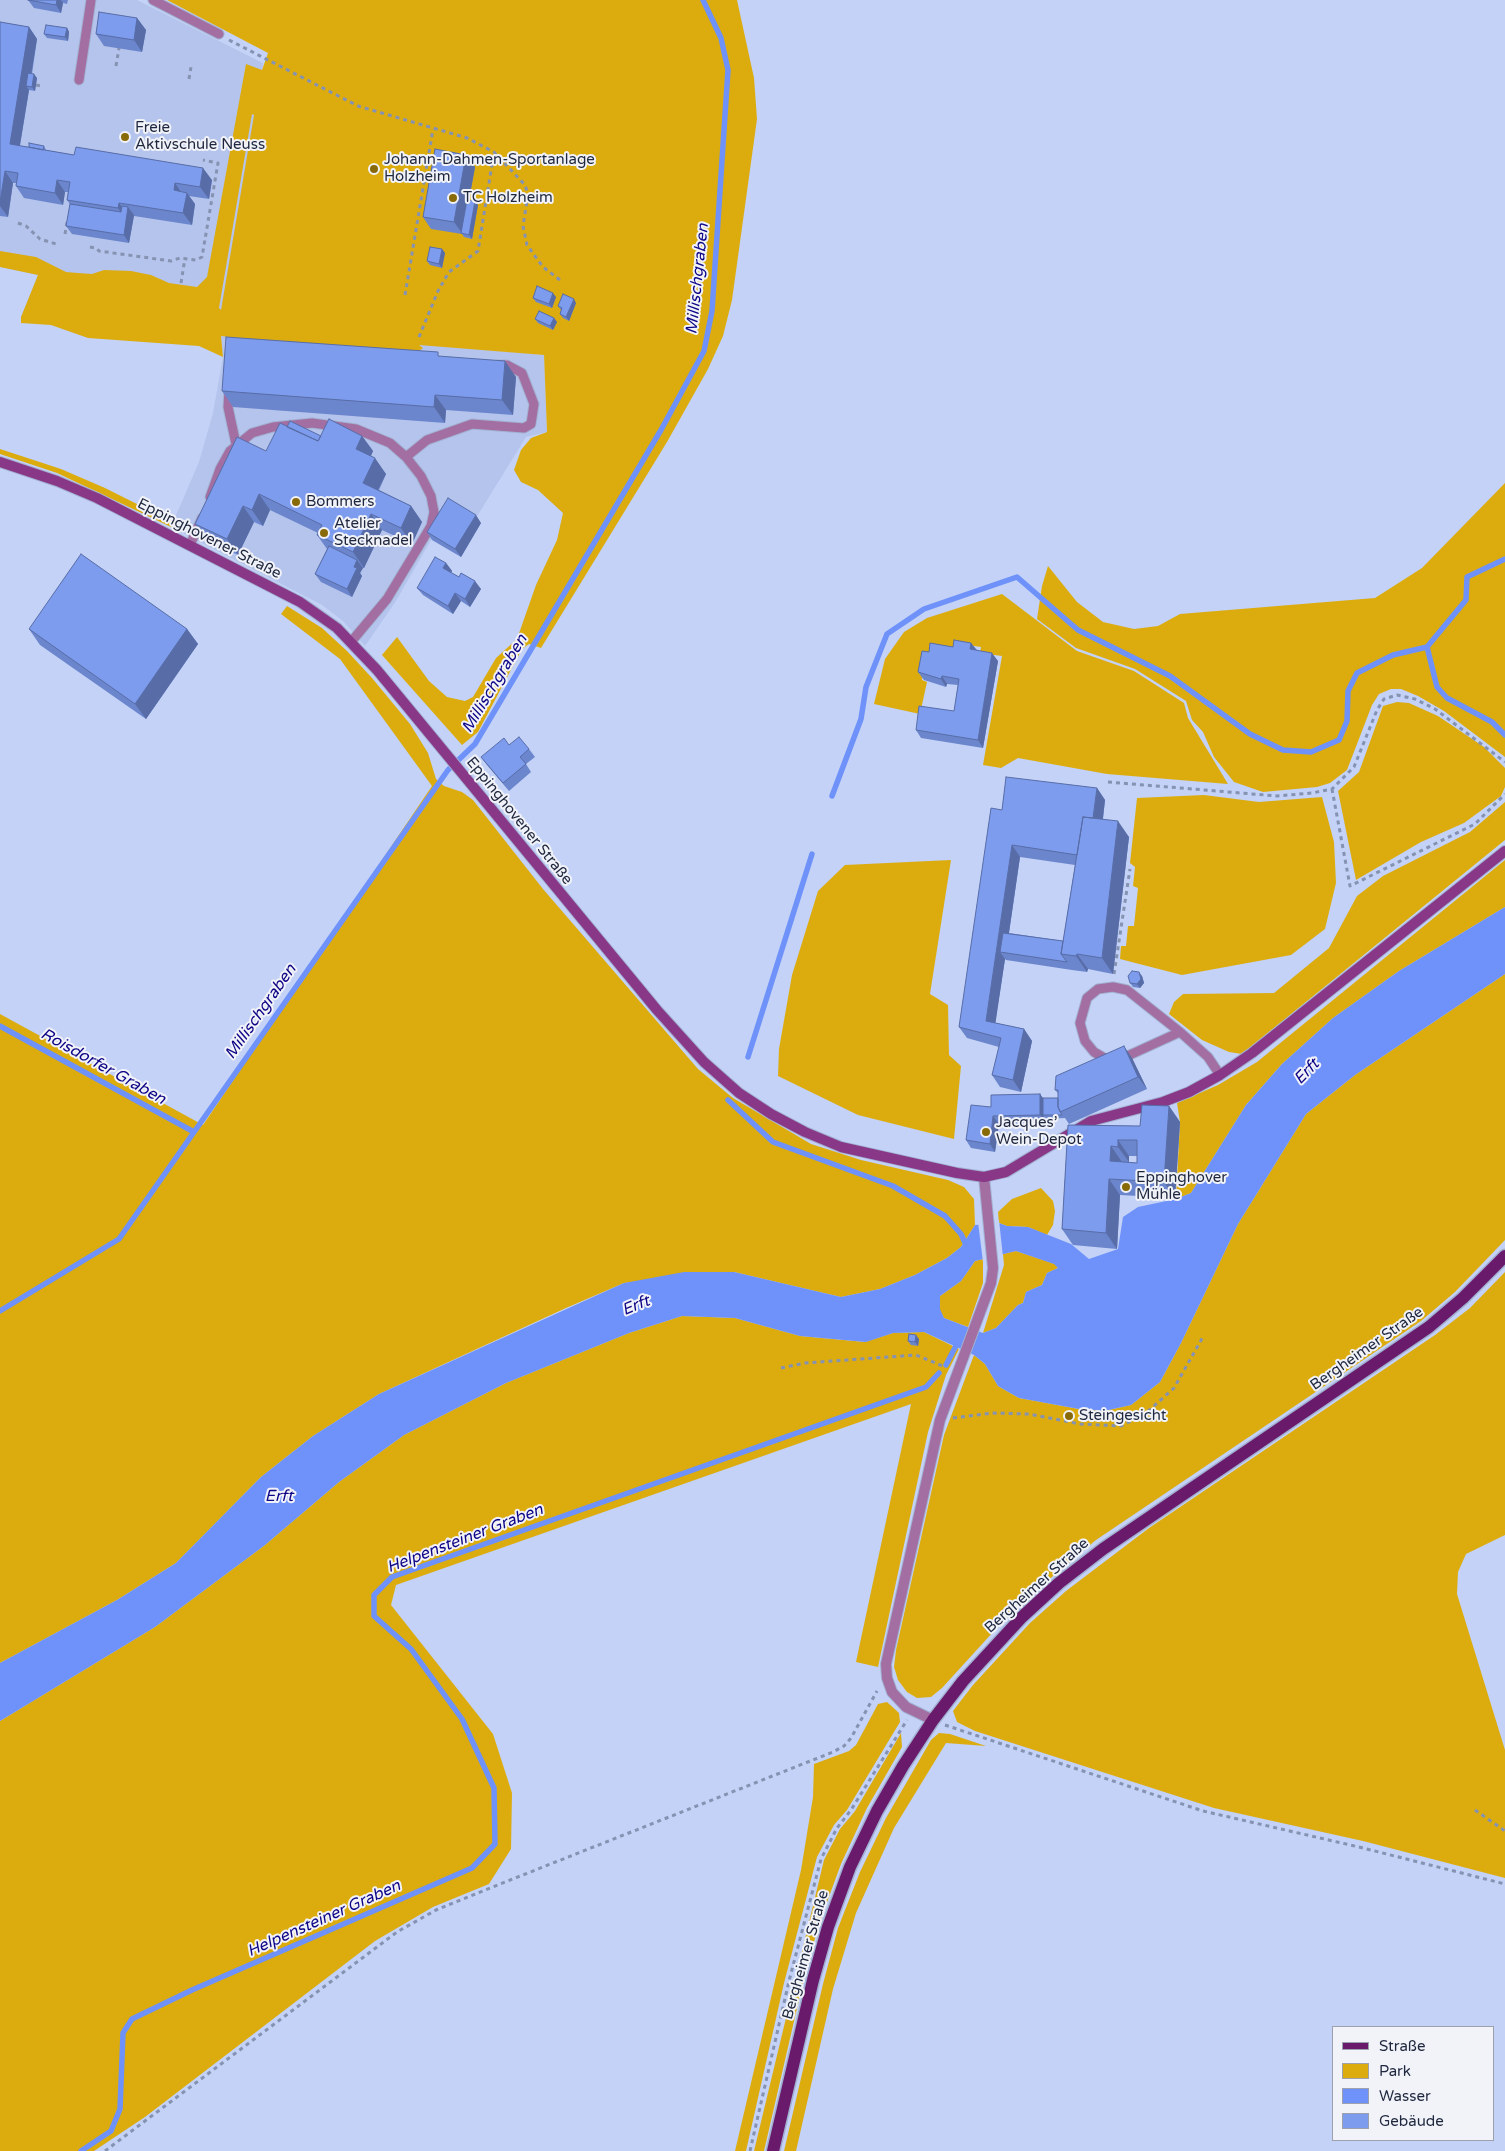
<!DOCTYPE html>
<html>
<head>
<meta charset="utf-8">
<style>
  body { margin:0 }
  #map { position:relative; width:1505px; height:2151px; overflow:hidden; background:#c3d2f6; font-family:"Varela Round",sans-serif }
  canvas { display:block }
  .legend { position:absolute; left:1332px; top:2026px; width:162px; height:115px; box-sizing:border-box; background:#f1f3f9; border:1px solid #9da1ae; margin:0; padding:6px 9px; list-style:none; font-size:15px; color:#1f273e }
  .legend li { display:flex; align-items:center; gap:10px; height:25px }
  .legend b { width:25px; border:1px solid #9da1ae }
</style>
</head>
<body>
<div id="map">
<canvas width="1505" height="2151"></canvas>
<ul class="legend">
<li><b style="height:6px;background:#6a1a6a"></b>Straße</li>
<li><b style="height:14px;background:#dcac0f"></b>Park</li>
<li><b style="height:14px;background:#6e92f9"></b>Wasser</li>
<li><b style="height:14px;background:#7d9cee"></b>Gebäude</li>
</ul>
</div>
<script>
const ctx = document.querySelector('canvas').getContext('2d');
ctx.lineJoin = 'round';
function paint(path, color) { ctx.fillStyle = color; ctx.fill(path, 'evenodd'); }
const shape = rows => new Path2D(rows.map(r => 'M' + r).join(''));
function stroke(path, color, width, dash) { ctx.strokeStyle = color; ctx.lineWidth = width; ctx.lineCap = dash ? 'butt' : 'round'; ctx.setLineDash(dash || []); ctx.stroke(path); }
function write(font, color, halo, rows, align = 'center') {
  ctx.font = font + ' "Varela Round",sans-serif'; ctx.lineWidth = 4; ctx.setLineDash([]); ctx.textBaseline = 'middle'; ctx.strokeStyle = halo; ctx.fillStyle = color; for (const [text, x, y, turn = 0] of rows) {
    ctx.save(); ctx.translate(x, y); ctx.rotate((+turn || 0) * Math.PI / 180); ctx.textAlign = isNaN(turn) ? turn : align; if (halo) ctx.strokeText(text, 0, 0); ctx.fillText(text, 0, 0); ctx.restore();
  }
}
paint(shape([
  [0,0,137,0,263,63,218,335,21,317,38,275,0,267],
  [221,336,436,345,544,355,547,432,526,437,476,518,435,533,396,601,365,646,343,621,322,605,171,527,199,462,213,413,223,357]
]), '#b5c4ec');
paint(shape([
  [167,0,737,0,754,78,757,119,732,300,723,336,708,369,667,442,541,648,529,644,522,649,478,732,462,745,382,655,397,637,429,681,447,697,465,701,473,697,496,658,517,639,536,585,557,540,563,513,538,490,521,482,514,470,521,450,531,438,547,432,544,355,419,345,423,348,415,354,259,341,221,336,223,357,199,346,88,338,51,325,21,323,21,317,38,275,0,267,0,251,36,257,66,272,78,273,92,274,104,270,131,271,151,275,169,283,197,287,207,277,246,64,262,70,268,53],
  [252,114,254,115,221,310,219,308],
  [0,449,61,469,105,488,173,522,171,527,57,473,0,454],
  [1505,483,1505,757,1444,711,1418,696,1401,689,1391,689,1379,694,1372,705,1347,770,1330,783,1317,787,1263,792,1234,782,1214,757,1203,732,1192,720,1186,701,1135,669,1076,648,1037,619,1042,586,1048,566,1077,602,1103,622,1134,629,1158,626,1180,614,1375,598,1422,568],
  [1002,594,1077,651,1134,671,1184,703,1188,718,1228,784,1107,774,1018,758,1001,768,983,765,1002,656,980,653,981,647,960,644,926,658,922,680,927,682,920,714,874,704,885,659,904,632,927,618],
  [287,606,322,628,347,651,372,678,410,724,428,753,436,779,444,786,462,792,473,800,543,889,698,1069,733,1098,811,1144,861,1160,948,1180,964,1187,974,1199,975,1225,961,1247,947,1258,915,1275,880,1289,841,1297,734,1272,624,1283,566,1308,379,1394,313,1436,261,1477,176,1563,117,1600,0,1663,0,1014,203,1125,432,786,340,659,281,614],
  [1397,702,1409,703,1438,716,1484,747,1505,768,1505,787,1501,796,1464,823,1421,842,1356,880,1338,791,1359,772,1383,706],
  [1204,795,1259,802,1322,797,1334,842,1336,883,1325,929,1291,955,1182,975,1120,959,1121,946,1126,946,1128,926,1134,926,1138,888,1133,886,1135,867,1130,863,1137,798],
  [1505,802,1505,840,1242,1054,1229,1052,1202,1040,1169,1014,1174,1002,1183,994,1274,993,1329,948,1357,896,1383,876,1470,832],
  [951,860,930,994,948,1005,949,1055,961,1066,954,1139,858,1115,778,1076,779,1049,792,975,818,891,845,865],
  [1505,860,1505,907,1399,971,1333,1018,1282,1064,1246,1105,1191,1193,1176,1199,1180,1122,1177,1103,1218,1085,1257,1062],
  [1505,974,1505,1240,1455,1292,1421,1321,1096,1540,1015,1608,942,1688,931,1697,917,1698,907,1692,898,1680,894,1667,896,1650,944,1435,974,1355,985,1364,998,1386,1019,1398,1079,1409,1104,1411,1131,1405,1160,1382,1181,1343,1238,1224,1306,1114,1355,1075],
  [1041,1188,1053,1201,1055,1211,1053,1225,1047,1235,1028,1227,1007,1226,999,1223,998,1212,1012,1199],
  [1016,1251,1055,1264,1058,1268,1047,1273,1042,1285,1026,1292,1023,1303,1018,1305,996,1328,983,1333,1004,1265,1003,1254],
  [983,1259,983,1283,968,1327,944,1318,939,1309,940,1296,961,1281,975,1261],
  [1505,1272,1505,1535,1466,1554,1458,1572,1457,1594,1505,1750,1505,1878,1363,1841,1214,1808,975,1731,957,1722,953,1711,973,1685,1030,1623,1066,1591,1149,1528,1435,1335,1470,1308],
  [682,1316,735,1318,800,1336,865,1342,893,1333,924,1332,959,1349,946,1375,928,1432,878,1667,856,1662,911,1404,396,1585,391,1605,493,1734,512,1793,511,1849,489,1884,433,1907,375,1941,145,2117,94,2151,0,2151,0,1721,155,1627,265,1545,339,1482,404,1435,506,1383,629,1333],
  [887,1702,899,1713,900,1722,847,1810,834,1825,817,1857,784,1983,746,2151,735,2151,801,1870,813,1797,814,1764,849,1751,856,1745,878,1704],
  [901,1733,902,1747,867,1808,841,1864,819,1924,804,1978,764,2151,754,2151,824,1860,840,1829,855,1811],
  [939,1733,950,1734,986,1746,946,1743,894,1828,856,1913,833,1989,796,2151,784,2151,823,1984,838,1928,860,1872,886,1818,931,1740]
]), '#dcac0f');
paint(shape([
  [1505,907,1505,974,1355,1075,1306,1114,1238,1224,1181,1343,1160,1382,1131,1405,1104,1411,1079,1409,1019,1398,998,1386,985,1364,974,1355,924,1332,893,1333,866,1342,800,1336,735,1318,682,1316,629,1333,506,1383,404,1435,339,1482,265,1545,155,1627,0,1721,0,1663,117,1600,176,1563,261,1477,313,1436,379,1394,624,1283,684,1272,734,1272,841,1297,880,1289,915,1275,947,1258,961,1247,975,1225,999,1223,1007,1226,1028,1227,1071,1244,1089,1259,1118,1249,1123,1217,1138,1207,1176,1199,1191,1193,1246,1105,1282,1064,1333,1018,1399,971],
  [1016,1251,1054,1264,1058,1268,1047,1273,1042,1285,1026,1292,1023,1303,1018,1305,996,1328,983,1333,944,1318,940,1309,940,1296,961,1281,975,1261]
]), '#6e92f9');
paint(shape([
  [999,1220,1003,1257,983,1262,978,1222]
]), '#c3d2f6');
stroke(shape([
  [1427,647,1437,687,1447,698,1492,722,1505,735],
  [832,796,861,719,866,687,887,634,924,609,1017,577,1078,630,1170,676,1250,734,1283,750,1311,752,1339,740,1347,721,1348,691,1357,673,1393,655,1427,647,1466,600,1467,577,1505,559],
  [0,1026,194,1132],
  [748,1057,812,854],
  [728,1100,773,1142,893,1186,945,1216,961,1234,967,1247],
  [0,1311,119,1239,448,770,475,744,661,430,704,351,712,311,728,70,721,38,703,0],
  [946,1365,959,1340],
  [81,2151,111,2131,120,2109,123,2033,132,2019,192,1990,472,1868,495,1844,494,1788,462,1719,411,1649,374,1616,374,1595,392,1577,926,1387,939,1373]
]), '#6e92f9', 5.5);
const lane = shape([
  [153,0,219,34],
  [79,80,91,0],
  [229,390,228,407,236,444],
  [406,457,427,440,472,424,524,428,531,424,534,404,522,373,507,365,497,365],
  [210,497,220,469,230,451,252,433,273,427,312,423,356,429,390,443,406,457,421,476,431,496,434,512,431,526,387,599,351,642],
  [190,545,202,518],
  [1180,1032,1127,990,1113,987,1098,989,1087,998,1080,1023,1085,1041,1094,1052,1106,1059,1123,1058,1180,1032,1208,1057,1220,1075]
]);
const street = shape([
  [933,1720,906,1707,892,1692,887,1678,886,1664,940,1420,991,1283,993,1268,984,1177]
]);
const secondary = shape([
  [0,462,57,481,97,498,300,602,337,628,377,670,657,1010,704,1062,739,1093,771,1114,805,1132,841,1147,957,1173,984,1177,1006,1172,1091,1121,1163,1102,1189,1092,1220,1075,1252,1053,1505,851]
]);
const primary = shape([
  [773,2151,813,1980,828,1927,850,1867,877,1811,903,1766,933,1720,963,1681,1022,1617,1059,1583,1103,1549,1429,1327,1463,1298,1505,1256]
]);
stroke(lane, '#a2b0d1', 11);
stroke(street, '#a2b0d1', 12);
stroke(secondary, '#a2b0d1', 12);
stroke(primary, '#a2b0d1', 15);
stroke(shape([
  [229,40,358,106,467,138,494,152,525,185,528,194,523,226,527,245,543,267,560,280],
  [116,66,119,48],
  [189,79,191,67],
  [36,85,42,86],
  [18,223,26,226,40,239,56,244],
  [65,234,67,222],
  [90,247,96,248,99,251,171,261,180,258,196,260,202,257,218,163,203,160],
  [181,283,185,258],
  [405,295,433,129],
  [419,337,438,291,449,272,478,251,494,152],
  [1108,782,1277,796,1312,793,1332,789,1354,767,1377,710,1384,699,1397,695,1415,699,1435,709,1505,762],
  [1332,789,1350,886,1475,824,1505,794],
  [1114,974,1130,869],
  [781,1368,805,1363,916,1355,945,1367],
  [953,1418,992,1413,1029,1414,1080,1424,1121,1426,1145,1414,1174,1388,1204,1335],
  [945,1725,1203,1811,1359,1847,1505,1884],
  [1475,1810,1505,1831],
  [105,2151,397,1932,436,1910,490,1888,833,1752,844,1746,851,1738,877,1691],
  [750,2151,789,1981,821,1859,837,1828,851,1810,907,1720]
]), '#8592b1', 3, [4, 4]);
stroke(lane, '#a36ea1', 9);
stroke(street, '#a36ea1', 10);
stroke(secondary, '#883887', 10);
stroke(primary, '#6a1a6a', 12);
paint(shape([
  [28,0,68,0,67,4,63,3,61,13,34,8],
  [137,18,146,30,142,52,104,46,96,34],
  [0,22,29,27,37,39,32,74,37,78,35,91,29,90,20,146,29,147,44,146,46,150,212,180,209,199,189,196,195,204,192,225,134,216,129,243,72,234,66,226,70,204,67,200,68,192,65,192,63,205,24,198,16,186,17,183,13,183,8,217,0,216],
  [67,28,69,32,68,41,47,38,44,34],
  [466,155,475,167,469,200,478,205,472,239,464,237,462,234,431,229,423,217],
  [442,249,445,253,442,268,430,265,427,261],
  [556,297,552,308,536,302,533,298],
  [576,303,569,321,563,318,560,314,561,310,558,306],
  [554,318,557,322,553,330,538,323,535,319],
  [441,357,516,377,513,415,446,410,445,423,233,407,222,391],
  [287,427,321,436,362,436,373,451,371,456,386,474,379,490,411,506,422,522,412,544,382,530,364,568,363,568,360,573,362,576,352,597,321,582,315,574,327,549,317,535,318,533,270,510,263,526,254,522,238,555,206,539,195,524,266,451],
  [481,523,461,557,432,540,427,532],
  [446,563,452,571,451,573,481,589,470,607,461,601,453,614,423,595,417,588],
  [29,629,187,629,198,644,146,719,40,645],
  [971,643,977,650,998,661,983,748,921,738,916,730,954,711,958,685,947,684,946,687,924,680,918,672,953,647],
  [529,749,535,757,526,764,531,772,509,791,487,765,481,757],
  [1097,788,1105,800,1103,819,1129,837,1113,974,1088,969,1087,972,1072,970,1006,960,1005,959,995,1023,1024,1029,1032,1041,1021,1092,1000,1087,992,1075,999,1047,967,1038,959,1027,1002,810],
  [1020,857,1075,865,1063,941,1009,933],
  [1142,976,1144,983,1140,988,1133,987,1130,983],
  [1132,1058,1147,1089,1069,1124,1065,1118,1046,1119,1046,1123,999,1124,995,1152,971,1148,966,1140,991,1107,1040,1094,1043,1098,1058,1098,1058,1093,1055,1090],
  [1169,1106,1180,1122,1175,1198,1120,1195,1117,1249,1073,1245,1062,1229,1068,1125,1140,1126],
  [1129,1156,1137,1156,1137,1163,1129,1162],
  [919,1339,918,1346,911,1345,908,1341]
]), '#6c86cd');
paint(shape([
  [57,0,61,0,63,3,61,13,56,5],
  [137,18,146,30,142,52,134,40],
  [29,27,37,39,29,87,26,86,29,90,18,156,10,144],
  [67,28,69,32,68,41,65,37],
  [34,74,37,78,35,91,32,87],
  [466,155,475,167,463,233,462,233,454,222],
  [203,168,212,180,209,199,200,187],
  [5,171,13,183,8,217,0,206,0,202],
  [57,180,65,192,63,205,55,193],
  [175,183,183,195,174,190],
  [187,193,195,204,192,225,183,213],
  [475,201,478,205,472,239,469,235],
  [119,203,127,214,128,207,134,215,129,243,124,235,126,220,118,208],
  [442,249,445,253,442,268,439,264],
  [553,293,556,297,552,308,549,304],
  [574,299,576,303,569,321,566,317],
  [554,318,557,322,553,330,550,326],
  [505,361,516,377,513,415,502,400],
  [435,395,446,410,445,423,434,407],
  [362,436,373,451,367,464,356,449],
  [375,458,386,474,374,498,363,483],
  [259,494,270,510,263,526,252,510],
  [243,506,254,522,238,555,227,539],
  [411,506,422,522,412,544,401,528],
  [371,514,382,530,364,568,353,552],
  [476,515,481,523,461,557,455,549],
  [357,560,363,568,360,573,362,576,352,597,347,589,354,567],
  [446,563,452,571,449,576,443,568],
  [475,581,481,589,470,607,465,599],
  [455,593,461,601,453,614,448,606],
  [187,629,198,644,146,719,135,704],
  [971,643,977,651,970,649],
  [992,653,998,661,983,748,978,740],
  [942,676,947,684,946,687,941,679],
  [1097,788,1105,800,1101,834,1093,822],
  [1118,821,1129,837,1113,974,1102,958],
  [1012,845,1020,857,1006,953,1000,952,1005,959,994,1033,986,1021],
  [1077,954,1088,969,1087,972,1076,956],
  [1139,972,1142,976,1144,983,1140,988,1137,984],
  [1024,1029,1032,1041,1021,1092,1013,1080],
  [1124,1046,1132,1058,1147,1089,1138,1077],
  [1040,1094,1045,1102,1043,1115,1046,1119,1046,1123,1040,1115],
  [1169,1106,1180,1122,1175,1198,1164,1182],
  [993,1116,999,1124,995,1152,990,1144],
  [1118,1140,1129,1156,1129,1162,1118,1147],
  [1111,1146,1122,1162,1110,1161],
  [1109,1179,1120,1195,1117,1249,1106,1233],
  [916,1335,919,1339,918,1346,915,1342]
]), '#586da7');
const building = shape([
  [28,0,57,0,56,5,28,0],
  [99,12,137,18,134,40,96,34,99,12],
  [0,22,29,27,10,144,74,155,76,147,203,168,200,187,175,183,174,190,187,193,183,213,119,203,118,208,67,200,70,182,57,180,55,193,16,186,18,173,5,171,0,202,0,22],
  [46,25,67,28,65,37,44,34,46,25],
  [28,73,34,74,32,87,26,86,28,73],
  [29,143,44,146,43,150,29,147,29,143],
  [435,149,466,155,454,222,423,217,435,149],
  [467,200,475,201,469,235,461,233,467,200],
  [70,204,121,212,122,206,128,207,124,235,66,226,70,204],
  [430,247,442,249,439,264,427,261,430,247],
  [537,286,553,293,549,304,533,298,537,286],
  [563,294,574,299,566,317,560,314,562,308,558,306,563,294],
  [539,311,554,318,550,326,535,319,539,311],
  [226,337,438,352,438,356,505,361,502,400,435,395,434,407,222,391,226,337],
  [329,419,362,436,356,449,375,458,363,483,411,506,401,528,371,514,353,552,317,535,322,525,259,494,252,510,243,506,227,539,195,524,237,437,266,451,280,423,318,441,329,419],
  [290,421,321,436,318,441,287,427,290,421],
  [448,498,476,515,455,549,427,532,448,498],
  [329,546,357,560,354,567,357,568,347,589,315,574,329,546],
  [81,554,187,629,135,704,29,629,81,554],
  [435,557,446,563,443,568,459,577,461,573,475,581,465,599,455,593,448,606,417,588,435,557],
  [954,640,971,643,970,649,992,653,978,740,916,730,919,706,954,711,959,679,942,676,941,679,918,672,922,651,929,652,930,643,953,647,954,640],
  [519,737,529,749,520,757,526,764,503,783,481,757,504,738,509,745,519,737],
  [1006,777,1097,788,1093,818,1083,817,1077,855,1012,845,986,1021,1024,1029,1013,1080,992,1075,1001,1038,959,1027,991,808,1002,810,1006,777],
  [1083,817,1118,821,1102,958,1077,954,1076,956,1061,954,1083,817],
  [1003,933,1063,941,1061,954,1067,962,1000,952,1003,933],
  [1132,971,1139,972,1141,979,1137,984,1130,983,1128,976,1132,971],
  [1124,1046,1138,1077,1060,1112,1058,1107,1058,1090,1055,1090,1056,1076,1124,1046],
  [1040,1094,1040,1115,993,1116,990,1144,966,1140,971,1105,991,1107,991,1095,1040,1094],
  [1043,1098,1058,1098,1058,1107,1062,1115,1043,1115,1043,1098],
  [1142,1105,1169,1106,1164,1182,1109,1179,1106,1233,1062,1229,1068,1125,1140,1126,1142,1105],
  [1118,1140,1137,1140,1137,1163,1110,1161,1111,1146,1118,1147,1118,1140],
  [909,1334,916,1335,915,1342,908,1341,909,1334]
]);
paint(building, '#7d9cee');
stroke(building, '#586da7', 1);
for (const [x, y, r, color] of [
  [125,137,5,"#896a08"],
  [374,169,5,"#896a08"],
  [453,198,5,"#896a08"],
  [296,502,5,"#896a08"],
  [324,533,5,"#896a08"],
  [986,1132,5,"#896a08"],
  [1126,1187,5,"#896a08"],
  [1069,1416,5,"#896a08"]
]) { const dot = new Path2D(); dot.arc(x, y, r, 0, 2 * Math.PI); ctx.fillStyle = color; ctx.fill(dot); stroke(dot, '#f1f3f9', 2); }
write('15px', '#1f273e', '#f1f3f9', [
  ["Freie",135,128],
  ["Aktivschule Neuss",135,145],
  ["Johann-Dahmen-Sportanlage",384,160],
  ["Holzheim",384,177],
  ["TC Holzheim",463,198],
  ["Bommers",306,502],
  ["Atelier",334,524],
  ["Stecknadel",334,541],
  ["Jacques’",996,1123],
  ["Wein-Depot",996,1140],
  ["Eppinghover",1136,1178],
  ["Mühle",1136,1195],
  ["Steingesicht",1079,1416]
], 'left');
write('15px', '#1f273e', '#f1f3f9', [
  ["Eppinghovener Straße",209,539,27],
  ["Eppinghovener Straße",519,821,51],
  ["Bergheimer Straße",1367,1349,-35],
  ["Bergheimer Straße",1037,1586,-42],
  ["Bergheimer Straße",806,1955,-74]
]);
write('italic 16px', '#0e0486', '#f1f3f9', [
  ["Millischgraben",698,279,-84],
  ["Millischgraben",495,684,-59],
  ["Millischgraben",261,1012,-55],
  ["Roisdorfer Graben",103,1067,29],
  ["Erft",1307,1072,-46],
  ["Erft",636,1306,-22],
  ["Erft",279,1497],
  ["Helpensteiner Graben",465,1539,-21],
  ["Helpensteiner Graben",324,1919,-24]
]);
</script>
</body>
</html>
